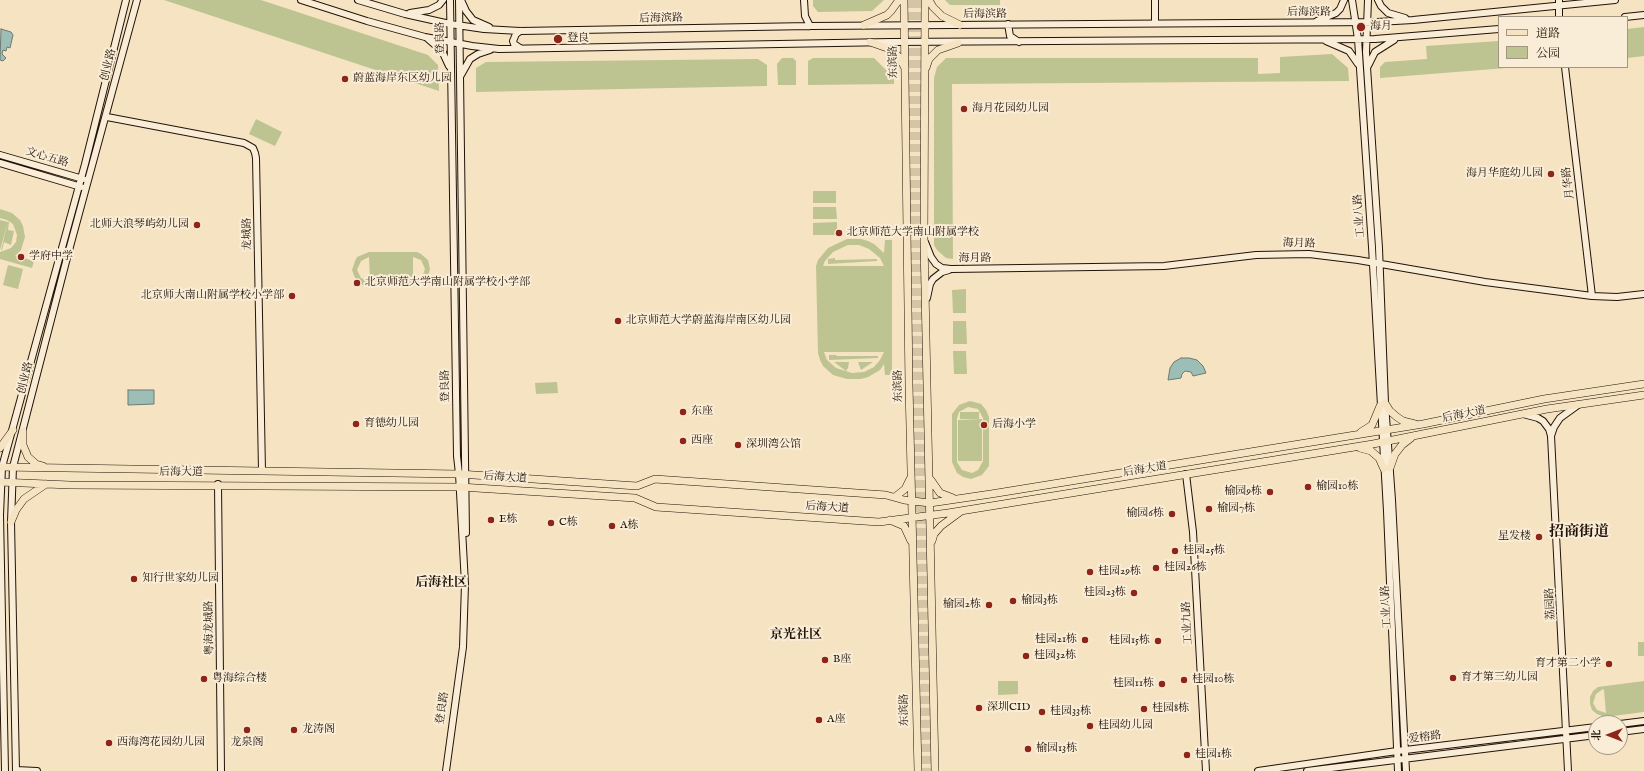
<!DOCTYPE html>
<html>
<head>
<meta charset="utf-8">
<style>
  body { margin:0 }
  #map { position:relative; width:1644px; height:771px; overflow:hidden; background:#f6e3c2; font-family:"IM FELL English","Noto Serif SC",serif }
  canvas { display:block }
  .legend { position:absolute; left:1498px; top:16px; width:130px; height:52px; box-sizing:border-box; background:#f9edd7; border:1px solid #a39684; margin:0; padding:5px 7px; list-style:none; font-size:12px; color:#231307 }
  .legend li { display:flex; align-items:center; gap:8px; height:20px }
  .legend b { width:20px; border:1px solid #a39684 }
  .north { position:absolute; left:1588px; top:715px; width:40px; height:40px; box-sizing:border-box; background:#f9edd7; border:1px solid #a39684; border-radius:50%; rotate:270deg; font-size:11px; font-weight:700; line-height:16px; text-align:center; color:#231307 }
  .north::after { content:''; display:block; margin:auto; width:14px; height:18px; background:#8f2418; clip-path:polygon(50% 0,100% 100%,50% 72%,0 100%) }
</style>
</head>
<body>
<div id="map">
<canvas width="1644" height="771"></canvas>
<ul class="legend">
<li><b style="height:5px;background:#f6e3c2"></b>道路</li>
<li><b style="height:11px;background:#bec392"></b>公园</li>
</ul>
<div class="north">北</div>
</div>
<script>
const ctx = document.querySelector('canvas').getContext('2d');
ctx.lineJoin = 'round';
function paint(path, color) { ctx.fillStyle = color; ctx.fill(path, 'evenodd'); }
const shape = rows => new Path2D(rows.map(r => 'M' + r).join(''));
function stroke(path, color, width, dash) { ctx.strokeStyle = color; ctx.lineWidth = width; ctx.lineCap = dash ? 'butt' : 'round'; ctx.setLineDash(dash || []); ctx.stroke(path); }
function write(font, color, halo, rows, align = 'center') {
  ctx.font = font + ' "IM FELL English","Noto Serif SC",serif'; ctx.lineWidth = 4; ctx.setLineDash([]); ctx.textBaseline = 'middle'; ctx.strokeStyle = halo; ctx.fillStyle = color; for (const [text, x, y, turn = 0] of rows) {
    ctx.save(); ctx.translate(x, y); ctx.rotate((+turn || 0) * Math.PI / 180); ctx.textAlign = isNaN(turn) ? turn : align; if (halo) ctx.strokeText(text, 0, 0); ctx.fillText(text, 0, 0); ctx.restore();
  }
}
paint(shape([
  [164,0,261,0,428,55,438,65,439,91],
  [813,0,884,0,872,11,818,12,813,6],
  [945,0,1000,0,1000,5,950,5],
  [1644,27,1644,56,1627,58,1627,29],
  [1499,41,1499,67,1519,67,1380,78,1380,67,1385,62,1427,59,1426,46],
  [1332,54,1348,68,1349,81,952,84,953,259,946,258,937,250,934,245,934,78,937,67,946,58,1258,58,1258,74,1280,73,1280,57],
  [782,58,793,58,796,61,796,85,778,85,777,64],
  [813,58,874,58,894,78,894,84,808,85,808,61],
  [758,59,767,65,767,86,476,92,476,68,486,62],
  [256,119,282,132,275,146,249,134],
  [813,191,836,191,836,203,813,203],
  [813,207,836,207,837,219,813,219],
  [0,209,12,213,20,220,23,226,25,237,21,250,15,256,34,261,32,268,0,259,0,252,11,248,16,242,17,235,13,224,7,220,0,218],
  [0,220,8,222,0,250],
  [8,222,9,222,8,230,14,231,11,245,4,242,2,250,1,250],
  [837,222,837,235,813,235,813,223],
  [847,228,863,228,863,236,848,236],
  [868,228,883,228,883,236,868,236],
  [847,239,861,239,868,241,874,244,884,253,885,240,892,240,892,375,885,375,884,364,880,370,868,377,861,379,847,379,833,375,823,366,820,360,818,353,816,266,818,260,828,248],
  [848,245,859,245,869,249,880,258,884,266,823,266,825,261,833,252],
  [824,352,884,352,880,360,874,367,864,372,852,373,836,368,827,360],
  [369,252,417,252,421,254,428,260,430,269,429,273,425,281,418,285,365,286,361,284,355,278,352,270,355,261,357,257],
  [369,257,370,281,369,281,361,278,357,270,361,261],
  [413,257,421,260,425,269,422,277,413,281],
  [835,258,835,260,877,259,877,261,828,264,828,259],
  [8,265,23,269,18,289,3,285],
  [966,289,966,313,953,313,952,290],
  [953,321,966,321,967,344,953,344],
  [953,351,966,351,967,374,954,374],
  [829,355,836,355,837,356,878,356,878,358,829,360],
  [834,362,849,362,848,368,846,371],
  [858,362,873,362,861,370],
  [557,382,558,393,536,394,535,383],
  [970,401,981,404,986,410,989,417,989,466,982,475,971,479,963,477,957,473,952,462,952,414,959,405],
  [968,407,978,409,983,418,983,461,978,470,972,473,962,470,957,462,957,418,959,412],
  [960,412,979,412,979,419,960,419],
  [982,419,982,461,958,461,958,420],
  [1638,642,1644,642,1644,656,1638,656],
  [998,681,1018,681,1018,694,998,695],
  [1644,681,1644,712,1605,717,1597,714,1592,710,1590,704,1590,697,1593,691,1598,687],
  [1603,689,1604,690,1606,713,1597,710,1593,703,1596,694]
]), '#bec392');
const water = shape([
  [1,29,11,32,13,35,10,48,7,47,6,51,3,50,2,54,6,58,3,61,0,60,1,29],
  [1181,358,1189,358,1197,360,1203,366,1206,373,1193,376,1191,372,1185,371,1182,374,1181,378,1168,380,1170,368,1174,362,1181,358],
  [128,390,154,390,154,404,128,405,128,390]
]);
paint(water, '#9dbeb6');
stroke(water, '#6c7a70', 1);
stroke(shape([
  [909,0,923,771],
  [917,0,920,284,929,771]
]), '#d6c4a6', 8, [8, 4]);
const secondary = shape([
  [301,0,367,21,425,37,472,46,499,49,891,42,1375,39,1499,29],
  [358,0,405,14,450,24,484,29,520,31,810,26,1377,22,1413,20,1615,0],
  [459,0,466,533],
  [461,0,466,11,473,20,489,27],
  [804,0,805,16,810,26],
  [1155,0,1155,23],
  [1352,0,1358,39,1372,247,1387,511,1398,771],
  [1368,0,1366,52,1379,248,1385,403,1392,500,1406,771],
  [1378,0,1381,6,1388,13,1405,18],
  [1559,0,1559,17],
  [410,13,429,10,439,5,443,0],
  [1625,17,1644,15],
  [1317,21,1336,13,1340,9,1344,0],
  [1008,24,1010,36,1019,42],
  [427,38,442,51,449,66],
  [1326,41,1349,51,1358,64],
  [520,48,514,44,513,41,516,34,520,31],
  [1368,66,1375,52,1394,40],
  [1565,67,1592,296],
  [461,75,470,59,478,54,490,50],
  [107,117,244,143,253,148,255,153,256,158,262,471],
  [0,155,83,179],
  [0,163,81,187],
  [925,242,931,257,936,264,942,268,951,269,1164,266,1256,255,1309,254,1358,260,1485,282,1592,296,1617,297,1644,294],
  [927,298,930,284,933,279,942,272,949,270],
  [1523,414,1538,418,1543,421,1549,429,1551,436,1568,771],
  [1551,436,1554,427,1560,418,1578,405],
  [1186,474,1193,532,1206,771],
  [218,484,221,771],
  [1620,724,1644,721],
  [1620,732,1644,729],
  [16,770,37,771],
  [5,771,0,515,2,467,85,164,126,0],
  [16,771,11,522,13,467,68,254,137,0],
  [446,771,463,647,465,584,459,474,457,456,450,0],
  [1258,771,1397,751,1596,727],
  [1307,771,1596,735]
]);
const primary = shape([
  [904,0,909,385,918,771],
  [925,0,924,241,935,771],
  [929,0,933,7,942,16,960,25],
  [864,25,887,15,891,11,899,0],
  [870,42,890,49,898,56,905,68],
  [926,68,929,59,938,50,958,43],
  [1385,403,1390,411,1397,417,1403,421,1415,424],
  [23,431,23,445,28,457,36,464,43,466],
  [1361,432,1372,425,1380,406],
  [0,448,13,430],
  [1360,448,1371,451,1379,458,1384,469],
  [0,467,459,474,637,486,655,479,886,495,904,500,930,503,991,494,1423,424,1544,399,1644,384],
  [1390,468,1395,454,1402,445,1411,438],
  [931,480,940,493,953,498],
  [0,482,70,485,460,487,635,498,656,507,879,522,948,513,1373,444,1547,409,1644,395],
  [895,497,905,489,910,479],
  [890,520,904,526,911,541],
  [11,522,16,510,24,499,46,484],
  [932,541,934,534,941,526,960,512]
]);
stroke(secondary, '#231307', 8);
stroke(primary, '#231307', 8);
stroke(secondary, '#f9edd7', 6);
stroke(primary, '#f6e3c2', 7);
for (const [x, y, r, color] of [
  [1361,27,5,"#8f2418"],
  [558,39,5,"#8f2418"],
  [345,79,4,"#8f2418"],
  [964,109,4,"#8f2418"],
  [1551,174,4,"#8f2418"],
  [197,225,4,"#8f2418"],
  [839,233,4,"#8f2418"],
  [21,257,4,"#8f2418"],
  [357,283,4,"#8f2418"],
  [292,296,4,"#8f2418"],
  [618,321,4,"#8f2418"],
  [683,412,4,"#8f2418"],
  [356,424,4,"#8f2418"],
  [984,425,4,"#8f2418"],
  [683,441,4,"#8f2418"],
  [738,445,4,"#8f2418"],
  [1308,487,4,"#8f2418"],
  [1270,492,4,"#8f2418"],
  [1209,509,4,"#8f2418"],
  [1172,514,4,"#8f2418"],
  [491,520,4,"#8f2418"],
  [551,523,4,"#8f2418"],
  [612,526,4,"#8f2418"],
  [1539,537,4,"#8f2418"],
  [1175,551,4,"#8f2418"],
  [1156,568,4,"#8f2418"],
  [1090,572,4,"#8f2418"],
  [134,579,4,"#8f2418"],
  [1134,593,4,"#8f2418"],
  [1013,601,4,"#8f2418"],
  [989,605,4,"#8f2418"],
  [1085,640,4,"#8f2418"],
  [1158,641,4,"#8f2418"],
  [1026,656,4,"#8f2418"],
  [825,660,4,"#8f2418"],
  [1609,664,4,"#8f2418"],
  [1453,678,4,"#8f2418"],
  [204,679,4,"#8f2418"],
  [1184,680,4,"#8f2418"],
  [1162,684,4,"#8f2418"],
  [979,708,4,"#8f2418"],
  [1144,709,4,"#8f2418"],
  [1042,712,4,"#8f2418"],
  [819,720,4,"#8f2418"],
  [1090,726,4,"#8f2418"],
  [247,730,4,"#8f2418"],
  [294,730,4,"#8f2418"],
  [109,743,4,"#8f2418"],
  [1028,749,4,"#8f2418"],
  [1187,755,4,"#8f2418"]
]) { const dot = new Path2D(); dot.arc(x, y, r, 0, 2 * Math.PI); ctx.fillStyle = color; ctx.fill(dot); stroke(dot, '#f9edd7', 1.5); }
write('11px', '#231307', '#f9edd7', [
  ["后海滨路",1309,13],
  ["后海滨路",985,15],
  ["后海滨路",661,19,-1],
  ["登良路",441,38,-91],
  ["东滨路",894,62,-91],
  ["创业路",109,65,-76],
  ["文心五路",47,158,16],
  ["月华路",1569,183,-97],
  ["工业八路",1360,216,-94],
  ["龙城路",248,234,-91],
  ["海月路",1299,244,2],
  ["海月路",975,259,-1],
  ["创业路",26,378,-76],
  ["登良路",446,386,-91],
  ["东滨路",899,386,-91],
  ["后海大道",1464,415,-11],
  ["后海大道",1145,470,-9],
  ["后海大道",181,473],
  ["后海大道",505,478,4],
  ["后海大道",827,508,4],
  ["荔园路",1551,604,-93],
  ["工业八路",1387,607,-93],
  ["工业九路",1188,623,-93],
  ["粤海龙城路",210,628,-91],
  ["登良路",443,708,-81],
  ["东滨路",905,710,-91],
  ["爱榕路",1425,738,-7]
]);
write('11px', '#231307', '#f9edd7', [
  ["海月",1370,27],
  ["登良",567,39],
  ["蔚蓝海岸东区幼儿园",353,79],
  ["海月花园幼儿园",972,109],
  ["海月华庭幼儿园",1543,174,"right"],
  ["北师大浪琴屿幼儿园",189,225,"right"],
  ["北京师范大学南山附属学校",847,233],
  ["学府中学",29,257],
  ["北京师范大学南山附属学校小学部",365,283],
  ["北京师大南山附属学校小学部",284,296,"right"],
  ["北京师范大学蔚蓝海岸南区幼儿园",626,321],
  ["东座",691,412],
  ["育德幼儿园",364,424],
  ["后海小学",992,425],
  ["西座",691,441],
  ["深圳湾公馆",746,445],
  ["榆园10栋",1316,487],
  ["榆园9栋",1262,492,"right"],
  ["榆园7栋",1217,509],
  ["榆园6栋",1164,514,"right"],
  ["E栋",499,520],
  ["C栋",559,523],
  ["A栋",620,526],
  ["星发楼",1531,537,"right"],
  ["桂园25栋",1183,551],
  ["桂园26栋",1164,568],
  ["桂园29栋",1098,572],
  ["知行世家幼儿园",142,579],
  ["桂园23栋",1126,593,"right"],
  ["榆园3栋",1021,601],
  ["榆园2栋",981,605,"right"],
  ["桂园21栋",1077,640,"right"],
  ["桂园15栋",1150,641,"right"],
  ["桂园32栋",1034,656],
  ["B座",833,660],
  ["育才第二小学",1601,664,"right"],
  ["育才第三幼儿园",1461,678],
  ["粤海综合楼",212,679],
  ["桂园10栋",1192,680],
  ["桂园11栋",1154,684,"right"],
  ["深圳CID",987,708],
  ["桂园8栋",1152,709],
  ["桂园33栋",1050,712],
  ["A座",827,720],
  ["桂园幼儿园",1098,726],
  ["龙涛阁",302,730],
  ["西海湾花园幼儿园",117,743],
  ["龙泉阁",247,743,"center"],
  ["榆园13栋",1036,749],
  ["桂园1栋",1195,755]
], 'left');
write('bold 13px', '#231307', '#f9edd7', [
  ["后海社区",441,583],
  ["京光社区",796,635]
]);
write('bold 15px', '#231307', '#f9edd7', [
  ["招商街道",1579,533]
]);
</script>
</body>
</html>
